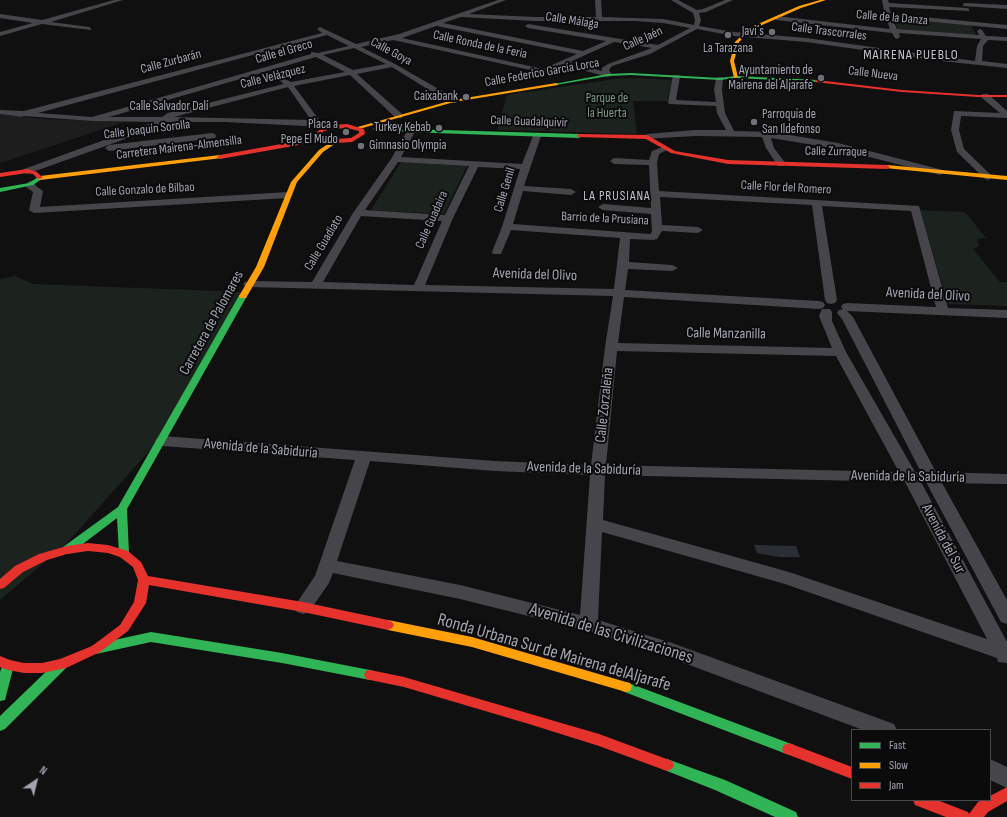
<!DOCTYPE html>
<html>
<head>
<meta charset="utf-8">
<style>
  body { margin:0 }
  #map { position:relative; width:1007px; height:817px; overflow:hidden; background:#101011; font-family:"Sofia Sans Condensed",sans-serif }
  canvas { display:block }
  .legend { position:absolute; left:851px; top:729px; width:140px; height:72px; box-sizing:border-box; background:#0b0b0c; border:1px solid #47484e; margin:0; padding:5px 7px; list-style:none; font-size:12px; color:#a2a4b0 }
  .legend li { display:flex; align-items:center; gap:8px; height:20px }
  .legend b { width:20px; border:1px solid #47484e }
  .north { position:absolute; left:16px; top:761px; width:40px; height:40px; -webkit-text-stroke:3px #0b0b0c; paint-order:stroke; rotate:35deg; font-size:11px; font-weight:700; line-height:16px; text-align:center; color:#a2a4b0 }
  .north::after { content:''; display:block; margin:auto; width:14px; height:18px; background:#a2a4b0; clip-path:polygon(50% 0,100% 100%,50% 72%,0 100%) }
</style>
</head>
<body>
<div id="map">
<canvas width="1007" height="817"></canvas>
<ul class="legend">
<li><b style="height:5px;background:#30b455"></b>Fast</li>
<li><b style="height:5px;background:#ff9f0a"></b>Slow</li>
<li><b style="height:5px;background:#e5322d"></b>Jam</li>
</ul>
<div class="north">N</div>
</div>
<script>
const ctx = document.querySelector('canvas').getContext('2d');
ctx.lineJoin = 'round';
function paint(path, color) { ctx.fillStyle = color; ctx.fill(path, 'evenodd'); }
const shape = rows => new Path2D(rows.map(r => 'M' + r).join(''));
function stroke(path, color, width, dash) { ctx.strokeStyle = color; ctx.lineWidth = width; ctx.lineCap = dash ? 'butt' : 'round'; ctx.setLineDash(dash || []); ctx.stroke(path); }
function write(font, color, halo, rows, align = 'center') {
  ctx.font = font + ' "Sofia Sans Condensed",sans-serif'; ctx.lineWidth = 4; ctx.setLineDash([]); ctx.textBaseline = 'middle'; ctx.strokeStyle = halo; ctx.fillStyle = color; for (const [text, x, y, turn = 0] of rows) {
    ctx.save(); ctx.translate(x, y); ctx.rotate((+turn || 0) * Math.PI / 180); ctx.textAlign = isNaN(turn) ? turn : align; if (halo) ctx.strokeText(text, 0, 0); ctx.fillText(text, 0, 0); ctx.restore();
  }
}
paint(shape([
  [0,114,43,119,125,122,0,163]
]), '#1d1d1e');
paint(shape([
  [894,19,971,25,976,35,898,29],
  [640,78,672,80,667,101,633,101,637,134,497,130,507,95,614,79],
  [401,162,467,166,444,214,371,210],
  [920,210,965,212,986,238,977,239,979,246,973,249,1000,282,1007,282,1007,306,948,304],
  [15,276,33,284,246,292,169,429,65,545,0,600,0,279]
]), '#1c221e');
paint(shape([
  [754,545,796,546,800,557,779,557,757,553]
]), '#2a2f36');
paint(shape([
  [114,0,123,0,51,22,89,27,91,28,91,30,42,24,0,36,0,32,33,23,0,18,0,14,42,20,114,0],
  [498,0,506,0,469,14,535,17,596,17,595,0,601,0,602,17,663,19,694,25,695,20,693,13,671,0,678,0,697,10,703,9,725,0,733,0,706,12,699,13,701,20,699,26,734,32,806,38,975,61,977,46,981,39,899,33,900,37,897,39,895,38,892,33,776,20,773,18,776,16,890,29,885,16,882,0,888,0,889,3,967,8,969,9,969,11,889,7,891,14,1007,25,1007,29,892,18,897,29,979,35,977,31,980,29,982,30,986,36,1007,37,1007,41,988,40,983,46,982,61,1007,64,1007,68,941,61,806,42,734,36,697,29,650,54,612,66,609,70,612,75,608,77,564,65,544,73,393,40,361,47,395,64,456,99,456,103,450,103,392,67,357,74,402,114,402,118,396,118,350,75,294,86,320,121,326,123,327,125,326,127,225,122,165,122,156,128,27,174,24,173,22,171,24,169,154,122,92,121,24,116,20,117,16,116,0,114,0,110,24,111,322,33,317,29,320,27,356,44,399,34,498,0],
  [461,17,535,21,635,21,663,23,690,28,658,45,528,24,525,26,528,28,606,41,583,51,443,23,461,17],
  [436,26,437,26,577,54,543,69,402,38,436,26],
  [327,35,349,46,318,53,311,52,311,54,92,117,38,113,327,35],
  [614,42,652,48,608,64,602,68,602,71,570,62,614,42],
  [354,48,386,64,353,70,323,55,354,48],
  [316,57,345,72,291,82,283,78,279,80,284,84,168,113,162,117,109,117,316,57],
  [288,87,311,120,173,117,174,117,288,87],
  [965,3,1007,5,1007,9,963,6,963,4,965,3],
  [673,75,679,75,680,77,676,100,716,102,714,90,716,79,717,77,723,77,722,90,725,113,734,131,771,132,838,143,943,170,945,172,940,175,838,149,771,138,774,148,786,164,784,166,778,166,766,148,762,137,695,136,644,139,643,137,647,134,695,130,726,130,717,113,716,106,669,104,668,102,673,75],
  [982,94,988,94,1007,111,1007,118,961,116,959,130,964,149,993,177,988,180,985,179,957,152,951,130,954,111,1000,113,982,98,982,94],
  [409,128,415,128,416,130,401,157,522,164,533,136,537,133,540,134,541,136,524,186,571,189,576,192,571,195,523,191,513,224,650,234,652,232,651,214,603,210,598,207,603,204,651,208,649,165,614,164,610,161,614,158,649,160,652,151,665,146,669,149,659,154,657,163,659,191,919,206,948,308,1007,310,1007,318,847,311,853,317,936,472,1007,474,1007,484,942,483,1007,600,1007,624,1001,622,926,482,921,482,1007,642,1007,663,998,662,997,658,785,584,602,532,598,620,672,643,894,724,897,730,863,730,660,654,589,631,460,599,333,573,329,583,309,612,303,614,297,612,294,607,315,576,355,460,162,446,157,444,155,441,157,438,162,436,495,461,591,465,605,347,613,296,249,287,245,286,243,284,245,282,249,281,312,282,353,213,391,159,409,128],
  [398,162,469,166,445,215,365,210,398,162],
  [478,167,520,169,502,227,492,252,493,254,501,254,511,230,620,238,614,289,425,285,453,218,478,167],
  [660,197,812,205,825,300,827,303,831,304,835,303,837,300,822,206,911,211,936,307,847,303,843,304,841,307,843,309,839,310,837,313,842,319,921,472,915,472,846,352,832,321,832,312,830,309,822,309,819,316,832,348,618,343,624,297,819,309,823,308,825,305,823,302,819,301,625,290,628,269,672,271,678,268,672,265,629,262,630,239,653,240,657,239,662,231,698,233,703,230,698,227,662,225,660,197],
  [361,216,442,221,414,285,323,282,361,216],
  [617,351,836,356,899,472,606,465,617,351],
  [370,461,495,471,590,475,580,615,460,585,337,561,370,461],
  [605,475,905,482,987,639,789,572,603,520,605,475],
  [212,133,215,134,216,136,215,138,109,151,105,148,109,145,212,133],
  [31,181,34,182,36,186,43,191,40,207,288,192,293,195,288,198,34,213,29,210,33,192,26,187,28,182,31,181],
  [990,759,1007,767,1007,788,990,780,990,759]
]), '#46464a');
paint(shape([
  [631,73,720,78,736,76,817,80,819,81,817,82,736,78,720,80,631,75,608,76,556,85,554,84,608,74,631,73],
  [374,128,579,134,582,136,579,138,376,131,373,129,374,128],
  [38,177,43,178,33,185,0,192,0,188,29,183,38,177],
  [240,294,246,294,247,296,127,509,129,554,128,557,124,558,120,557,119,554,117,518,71,553,67,554,63,553,62,550,63,547,118,507,240,294],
  [151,632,282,653,370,670,374,671,376,675,374,679,370,680,282,663,151,642,96,654,92,652,90,649,92,646,96,644,151,632],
  [62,659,66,660,68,664,66,668,5,729,0,731,0,716,58,660,62,659],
  [8,660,12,661,14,665,6,696,5,700,0,701,0,672,4,661,8,660],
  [626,682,794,745,796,749,794,753,789,755,622,691,620,687,622,683,626,682],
  [667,759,725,780,796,812,798,817,775,817,715,790,662,769,660,765,662,761,667,759]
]), '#30b455');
paint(shape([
  [820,0,826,0,801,8,753,29,745,36,739,42,734,61,738,77,734,78,730,61,735,42,743,34,751,27,799,6,820,0],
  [556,83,558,84,558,85,454,102,359,129,354,128,453,100,556,83],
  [334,140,339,141,323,152,297,182,264,267,246,298,240,298,239,296,256,267,291,182,319,150,334,140],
  [220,155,222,156,222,158,40,180,37,178,40,176,220,155],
  [887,165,1007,176,1007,180,885,168,885,166,887,165],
  [388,620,472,637,626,682,630,683,632,687,630,691,626,692,472,647,388,630,384,628,382,625,384,622,388,620]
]), '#ff9f0a');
paint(shape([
  [817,80,902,90,978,95,1007,95,1007,97,978,97,902,92,815,82,815,80,817,80],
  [347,124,364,129,365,134,352,142,336,143,319,139,299,145,220,159,217,157,220,155,298,141,316,136,315,134,320,129,331,125,347,124],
  [347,128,359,131,359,133,351,138,336,139,321,136,321,134,324,131,332,129,347,128],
  [579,134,647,135,675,151,728,160,887,165,890,167,887,169,728,164,671,153,646,139,577,137,577,135,579,134],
  [27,169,37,172,43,178,38,179,33,174,27,173,0,177,0,173,27,169],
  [88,543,108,545,128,551,141,562,148,576,303,602,388,620,392,622,394,625,392,628,388,630,303,612,149,585,146,603,128,631,100,652,66,668,42,673,24,673,8,670,0,667,0,656,10,660,24,663,42,663,60,659,92,646,120,625,134,602,138,580,133,567,120,557,108,553,88,551,67,554,47,560,23,572,4,588,0,589,0,579,15,566,39,554,67,546,88,543],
  [370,670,404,677,599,734,672,761,674,765,672,769,667,771,599,746,529,724,404,687,370,680,366,679,364,675,366,671,370,670],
  [789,743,852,767,852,779,784,753,782,749,784,745,789,743],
  [1007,787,1007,801,988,812,984,817,946,817,915,805,913,800,937,800,968,812,969,814,978,802,982,800,990,800,990,796,1007,787]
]), '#e5322d');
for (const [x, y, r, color] of [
  [772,32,4,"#6f7078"],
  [728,35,4,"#6f7078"],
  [821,78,4,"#6f7078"],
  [466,97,4,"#6f7078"],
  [754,122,4,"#6f7078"],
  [439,128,4,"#6f7078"],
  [346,132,4,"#6f7078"],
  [361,146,4,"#6f7078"]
]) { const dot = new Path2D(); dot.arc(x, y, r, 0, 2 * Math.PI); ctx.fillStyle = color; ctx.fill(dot); stroke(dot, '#0b0b0c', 1.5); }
write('13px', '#a2a4b0', '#0b0b0c', [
  ["Calle de la Danza",892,18,5],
  ["Calle Málaga",572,21,9],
  ["Calle Trascorrales",829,32,7],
  ["Calle Jaén",643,39,-24],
  ["Calle Ronda de la Feria",480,45,12],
  ["Calle el Greco",284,52,-16],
  ["Calle Goya",391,52,28],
  ["Calle Zurbarán",171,62,-15],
  ["Calle Federico García Lorca",542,73,-10],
  ["Calle Nueva",873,74,7],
  ["Calle Velázquez",273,77,-14],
  ["Calle Salvador Dalí",169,107],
  ["Calle Guadalquivir",529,122,2],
  ["Calle Joaquín Sorolla",147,130,-7],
  ["Carretera Mairena-Almensilla",179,148,-7],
  ["Calle Zurraque",836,152,1],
  ["Calle Flor del Romero",786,188,3],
  ["Calle Gonzalo de Bilbao",145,190,-3],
  ["Calle Genil",505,190,-73],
  ["Barrio de la Prusiana",605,219,3],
  ["Calle Guadaira",432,220,-66],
  ["Calle Guadiato",324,243,-59]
]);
write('13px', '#a2a4b0', '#0b0b0c', [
  ["Javi´s",764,32],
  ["La Tarazana",728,49,"center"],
  ["Ayuntamiento de",813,71],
  ["Mairena del Aljarafe",813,86],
  ["Caixabank",458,97],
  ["Parroquia de",762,115,"left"],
  ["San Ildefonso",762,130,"left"],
  ["Placa a",338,125],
  ["Pepe El Mudo",338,140],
  ["Turkey Kebab",431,128],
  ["Gimnasio Olympia",369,146,"left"]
], 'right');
write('13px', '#7b9982', '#0b0b0c', [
  ["Parque de",607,99],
  ["la Huerta",607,114]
]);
ctx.letterSpacing = '1px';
write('13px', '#c3c3cd', '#0b0b0c', [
  ["LA PRUSIANA",617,197]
]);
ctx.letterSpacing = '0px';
ctx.letterSpacing = '1px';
write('14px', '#c3c3cd', '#0b0b0c', [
  ["MAIRENA PUEBLO",911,55]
]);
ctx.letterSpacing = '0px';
write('15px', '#a2a4b0', '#0b0b0c', [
  ["Avenida del Olivo",535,275,2],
  ["Avenida del Olivo",928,295,3],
  ["Carretera de Palomares",212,323,-61],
  ["Calle Manzanilla",726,334,1],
  ["Calle Zorzaleña",605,405,-84],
  ["Avenida de la Sabiduría",261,449,5],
  ["Avenida de la Sabiduría",584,469,2],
  ["Avenida de la Sabiduría",908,477,1],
  ["Avenida del Sur",943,539,62]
]);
write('18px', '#a2a4b0', '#0b0b0c', [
  ["Avenida de las Civilizaciones",611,634,17],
  ["Ronda Urbana Sur de Mairena delAljarafe",554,653,16]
]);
</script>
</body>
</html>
